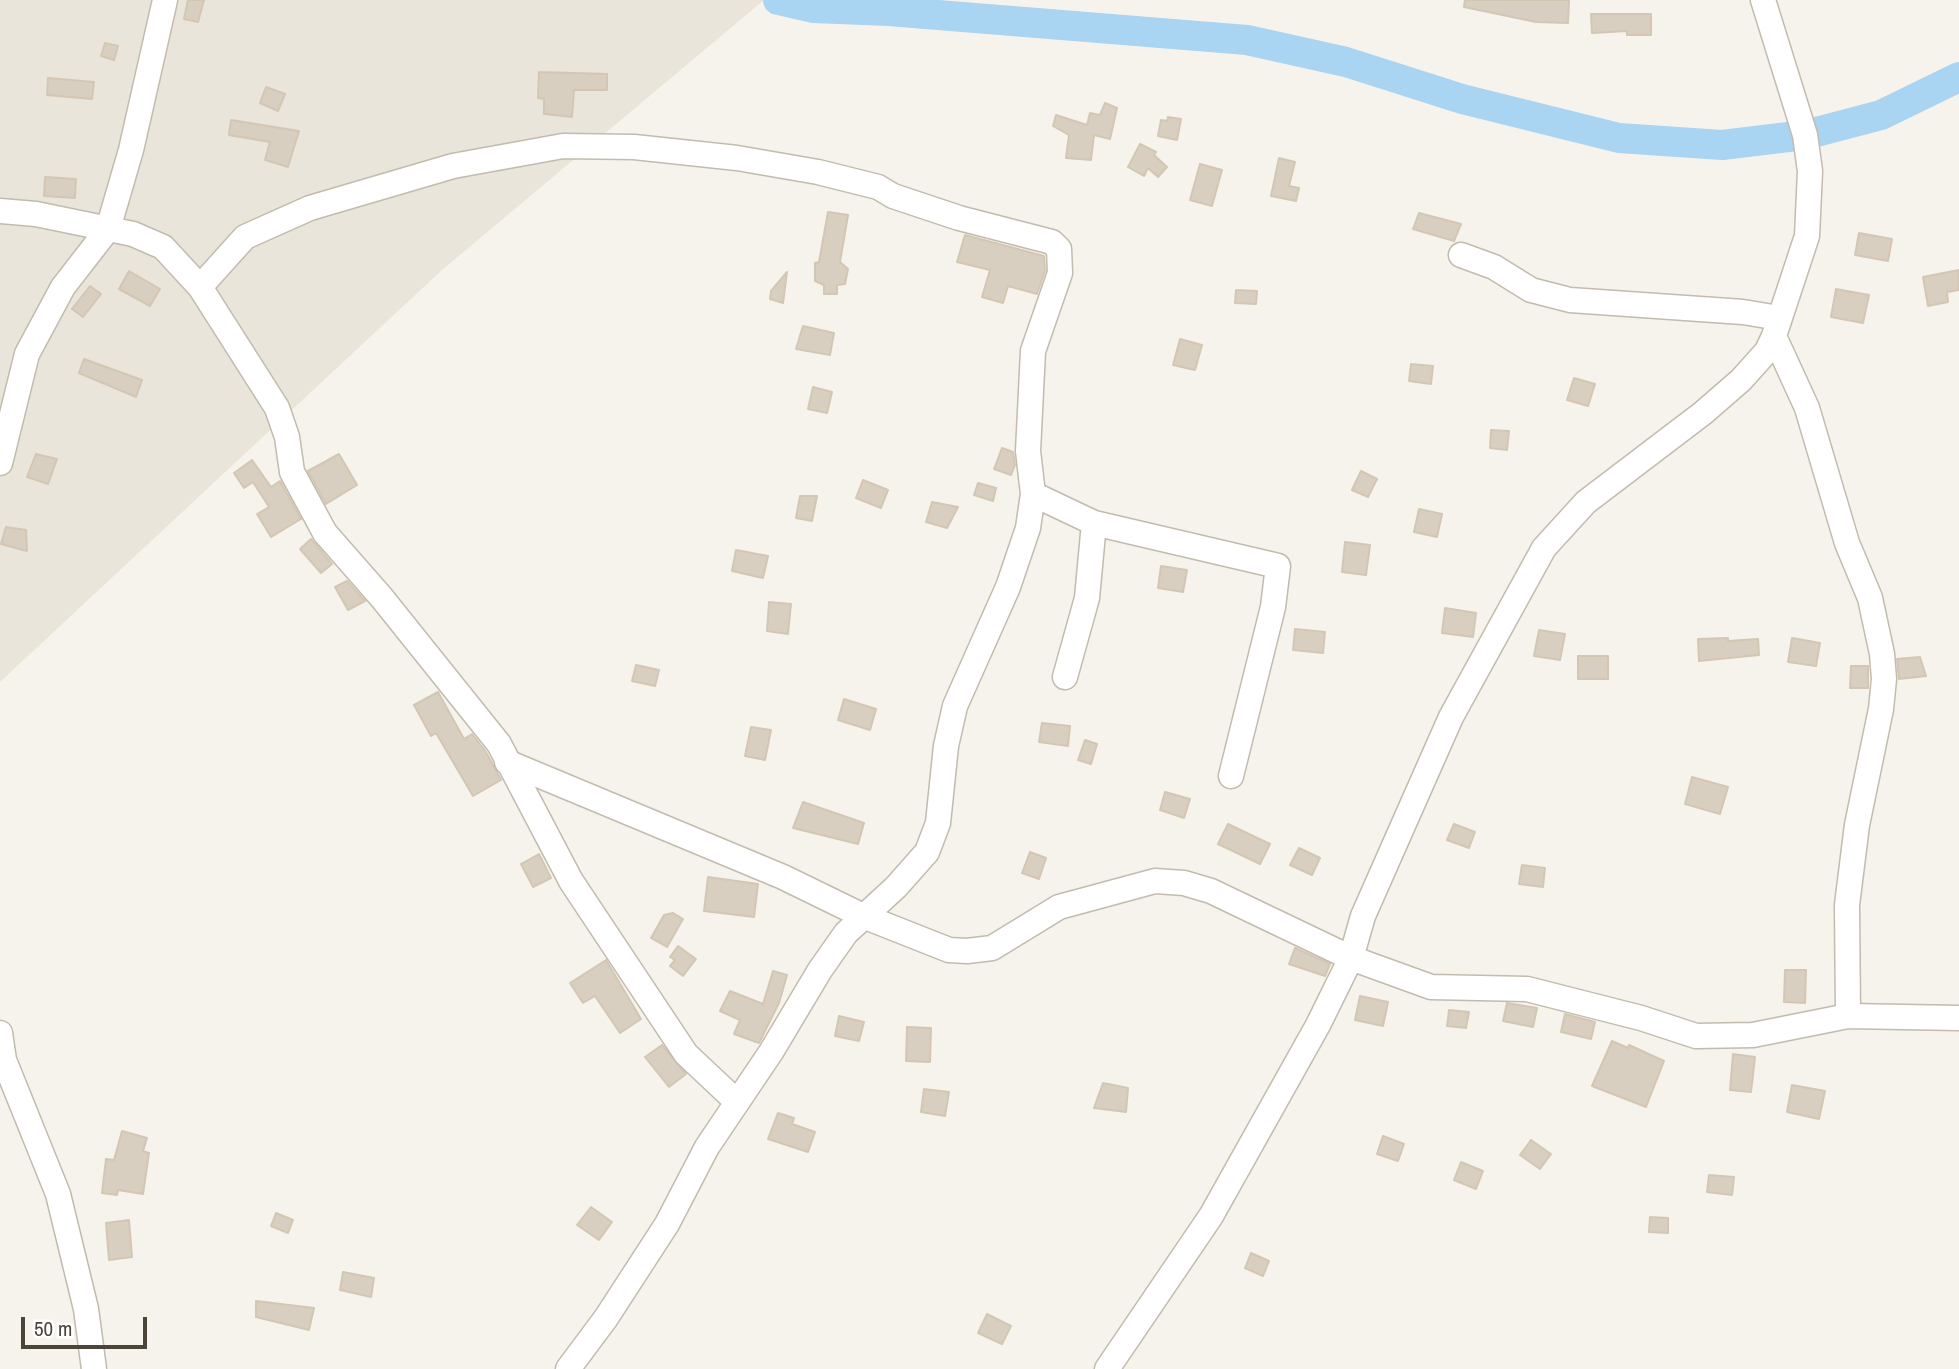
<!DOCTYPE html>
<html>
<head>
<meta charset="utf-8">
<style>
  body { margin:0 }
  #map { position:relative; width:1959px; height:1369px; overflow:hidden; background:#f6f3ec; font-family:"Archivo Narrow",sans-serif }
  canvas { display:block }
  .scale { position:absolute; left:21px; top:1317px; width:126px; height:32px; box-sizing:border-box; border:4px solid #4b4439; border-top:0; padding-left:9px; font-size:21px; line-height:24px; white-space:nowrap; color:#4b4439; -webkit-text-stroke:5px #fff; paint-order:stroke }
</style>
</head>
<body>
<div id="map">
<canvas width="1959" height="1369"></canvas>
<div class="scale">50 m</div>
</div>
<script>
const ctx = document.querySelector('canvas').getContext('2d');
ctx.lineJoin = 'round';
function paint(path, color) { ctx.fillStyle = color; ctx.fill(path, 'evenodd'); }
const shape = rows => new Path2D(rows.map(r => 'M' + r).join(''));
function stroke(path, color, width, dash) { ctx.strokeStyle = color; ctx.lineWidth = width; ctx.lineCap = dash ? 'butt' : 'round'; ctx.setLineDash(dash || []); ctx.stroke(path); }
paint(shape([
  [0,0,764,0,442,270,0,682]
]), '#eae5da');
stroke(shape([
  [778,0,813,8,889,11,1247,40,1346,62,1462,99,1619,138,1722,145,1805,135,1881,115,1959,77]
]), '#a9d4f2', 30);
const building = shape([
  [188,0,204,0,198,22,184,19,188,0],
  [1465,0,1569,0,1568,23,1536,22,1464,7,1465,0],
  [1591,14,1651,14,1651,35,1627,35,1627,31,1592,33,1591,14],
  [105,43,118,46,114,60,101,56,105,43],
  [539,72,607,74,607,90,574,90,572,117,544,114,544,99,538,98,539,72],
  [48,78,94,82,92,99,47,95,48,78],
  [266,87,285,94,278,111,260,103,266,87],
  [1105,103,1117,108,1110,139,1094,135,1091,160,1066,158,1069,135,1053,126,1056,115,1087,125,1090,113,1100,115,1105,103],
  [1168,117,1181,119,1177,140,1158,136,1161,120,1167,121,1168,117],
  [231,120,299,131,288,167,265,160,270,142,229,135,231,120],
  [1140,144,1156,152,1154,155,1167,167,1158,177,1148,168,1144,176,1128,167,1140,144],
  [1279,158,1295,162,1289,186,1299,188,1296,201,1271,196,1279,158],
  [1200,164,1222,170,1212,206,1190,200,1200,164],
  [45,177,76,179,75,198,44,196,45,177],
  [828,212,848,215,840,262,848,269,845,284,837,285,837,294,824,294,824,285,815,281,815,263,819,262,828,212],
  [1419,213,1461,224,1454,241,1413,229,1419,213],
  [1859,233,1892,239,1888,261,1855,255,1859,233],
  [965,235,1044,256,1045,271,1037,294,1008,286,1003,303,982,297,990,270,957,262,965,235],
  [1959,270,1959,290,1947,292,1948,302,1928,306,1923,277,1959,270],
  [129,271,160,289,150,306,119,289,129,271],
  [787,272,783,303,770,299,771,291,787,272],
  [90,286,101,294,83,317,72,309,90,286],
  [1836,289,1869,295,1863,323,1831,317,1836,289],
  [1236,290,1257,291,1256,304,1235,303,1236,290],
  [803,326,834,333,830,355,796,349,803,326],
  [1180,339,1202,345,1195,370,1173,365,1180,339],
  [84,359,142,380,136,397,79,373,84,359],
  [1411,364,1433,366,1431,384,1409,381,1411,364],
  [1574,378,1595,384,1588,406,1567,400,1574,378],
  [813,387,832,392,827,413,808,409,813,387],
  [1491,430,1509,431,1507,450,1490,448,1491,430],
  [1002,448,1013,452,1015,465,1011,475,994,469,1002,448],
  [36,454,57,459,48,484,27,477,36,454],
  [339,454,357,485,326,504,308,471,339,454],
  [252,460,271,487,280,481,301,519,271,537,257,514,269,507,253,482,244,488,234,473,252,460],
  [1361,471,1377,479,1368,497,1352,490,1361,471],
  [863,480,888,490,881,508,856,498,863,480],
  [978,483,996,488,993,501,974,495,978,483],
  [800,496,817,496,812,521,796,518,800,496],
  [932,502,958,507,947,528,926,522,932,502],
  [1419,509,1442,514,1437,537,1414,532,1419,509],
  [6,527,26,530,27,551,1,544,6,527],
  [311,539,332,564,321,573,300,549,311,539],
  [1345,542,1370,545,1366,575,1342,572,1345,542],
  [736,550,768,556,763,578,732,571,736,550],
  [1161,566,1187,570,1183,592,1158,588,1161,566],
  [347,581,365,601,348,610,335,587,347,581],
  [769,602,791,604,788,634,767,631,769,602],
  [1445,608,1476,613,1473,637,1442,633,1445,608],
  [1295,629,1325,632,1323,653,1293,650,1295,629],
  [1539,630,1565,634,1560,660,1534,656,1539,630],
  [1728,638,1728,641,1758,639,1759,655,1699,661,1698,639,1728,638],
  [1792,638,1820,643,1816,666,1788,662,1792,638],
  [1578,656,1608,656,1608,679,1578,679,1578,656],
  [1920,657,1926,676,1899,679,1897,659,1920,657],
  [636,665,659,670,655,686,632,681,636,665],
  [1851,666,1868,666,1868,688,1850,688,1851,666],
  [438,692,464,739,472,734,486,752,501,780,473,796,436,733,431,736,414,705,438,692],
  [844,699,876,709,870,730,838,720,844,699],
  [1042,723,1070,726,1068,746,1039,742,1042,723],
  [751,727,771,730,765,760,745,756,751,727],
  [1085,740,1097,744,1091,764,1078,760,1085,740],
  [1692,777,1728,787,1720,814,1685,804,1692,777],
  [1165,792,1190,799,1184,818,1160,810,1165,792],
  [803,802,864,823,858,844,793,828,803,802],
  [1228,824,1270,844,1260,864,1218,844,1228,824],
  [1454,824,1475,832,1469,848,1447,840,1454,824],
  [1299,848,1320,858,1312,875,1290,865,1299,848],
  [1030,852,1046,858,1039,879,1022,873,1030,852],
  [539,854,551,878,533,887,521,864,539,854],
  [1522,865,1545,868,1543,887,1519,884,1522,865],
  [708,877,758,884,754,917,704,911,708,877],
  [673,913,683,919,667,947,651,938,664,915,673,913],
  [678,946,696,959,683,976,670,966,675,960,670,957,678,946],
  [1295,948,1330,964,1325,976,1289,964,1295,948],
  [606,960,641,1019,620,1033,595,996,583,1003,570,983,606,960],
  [1785,970,1806,970,1805,1003,1784,1002,1785,970],
  [773,971,787,975,779,1003,759,1043,734,1034,740,1020,720,1011,730,991,763,1004,773,971],
  [1360,996,1388,1002,1383,1026,1355,1020,1360,996],
  [1507,1003,1537,1008,1533,1027,1503,1021,1507,1003],
  [1449,1010,1469,1012,1466,1028,1447,1026,1449,1010],
  [1565,1014,1595,1022,1591,1039,1561,1032,1565,1014],
  [839,1016,864,1022,859,1041,835,1036,839,1016],
  [907,1027,931,1028,930,1062,906,1061,907,1027],
  [1612,1041,1628,1048,1629,1045,1664,1061,1646,1107,1592,1086,1612,1041],
  [662,1045,686,1074,669,1087,645,1057,662,1045],
  [1733,1054,1755,1057,1751,1092,1730,1090,1733,1054],
  [1103,1083,1128,1088,1126,1112,1094,1108,1103,1083],
  [1792,1085,1825,1091,1819,1119,1787,1112,1792,1085],
  [924,1089,949,1092,945,1116,921,1112,924,1089],
  [778,1113,794,1118,792,1124,815,1132,808,1152,768,1139,778,1113],
  [122,1131,147,1138,143,1151,149,1153,143,1194,118,1190,117,1195,102,1193,106,1159,114,1160,122,1131],
  [1383,1136,1404,1144,1398,1161,1377,1154,1383,1136],
  [1531,1140,1551,1154,1540,1169,1520,1155,1531,1140],
  [1461,1162,1483,1171,1476,1189,1454,1180,1461,1162],
  [1709,1175,1734,1177,1732,1195,1707,1192,1709,1175],
  [591,1207,612,1222,599,1240,577,1225,591,1207],
  [276,1213,293,1220,288,1233,271,1226,276,1213],
  [1650,1217,1668,1218,1668,1233,1649,1232,1650,1217],
  [129,1220,132,1257,109,1260,106,1223,129,1220],
  [1251,1253,1269,1261,1263,1276,1245,1268,1251,1253],
  [343,1272,374,1278,371,1297,340,1290,343,1272],
  [256,1301,314,1308,309,1330,256,1317,256,1301],
  [987,1314,1011,1326,1002,1344,978,1333,987,1314]
]);
paint(building, '#d8cfc1');
stroke(building, '#d3c7b4', 2);
const minor = shape([
  [0,211,36,214,133,234,163,247,200,287,277,408,287,437,292,472,325,533,382,598,499,744,571,881,686,1054,737,1102],
  [1461,255,1494,267,1531,290,1570,300,1743,312,1779,318],
  [200,287,245,237,310,208,453,166,563,146,634,147,737,158,818,172,878,187,893,196,959,218,1052,242,1059,249,1060,273,1033,351,1028,451,1033,494,1028,528,1008,587,955,706,946,746,938,823,927,852,896,887,846,933,820,970,771,1052,707,1147,667,1224,606,1318,568,1369],
  [1774,336,1807,408,1847,543,1870,598,1882,654,1884,679,1881,709,1857,825,1847,905,1848,1016],
  [0,463,27,354,63,287,108,229,131,150,165,0],
  [1033,494,1094,523,1278,566,1273,607,1231,776],
  [1065,677,1087,598,1094,523],
  [507,762,783,877,863,916,949,950,967,951,992,948,1059,907,1155,881,1184,883,1211,891,1351,958,1431,987,1527,989,1641,1018,1696,1036,1753,1035,1848,1016,1959,1018],
  [0,1033,4,1060,58,1194,86,1309,94,1369],
  [1107,1369,1211,1216,1318,1025,1351,958,1363,916,1451,717,1544,548,1586,502,1703,413,1741,380,1767,351,1774,336,1807,236,1810,171,1805,135,1763,0]
]);
stroke(minor, '#c2bbae', 27);
stroke(minor, '#fff', 24);
</script>
</body>
</html>
